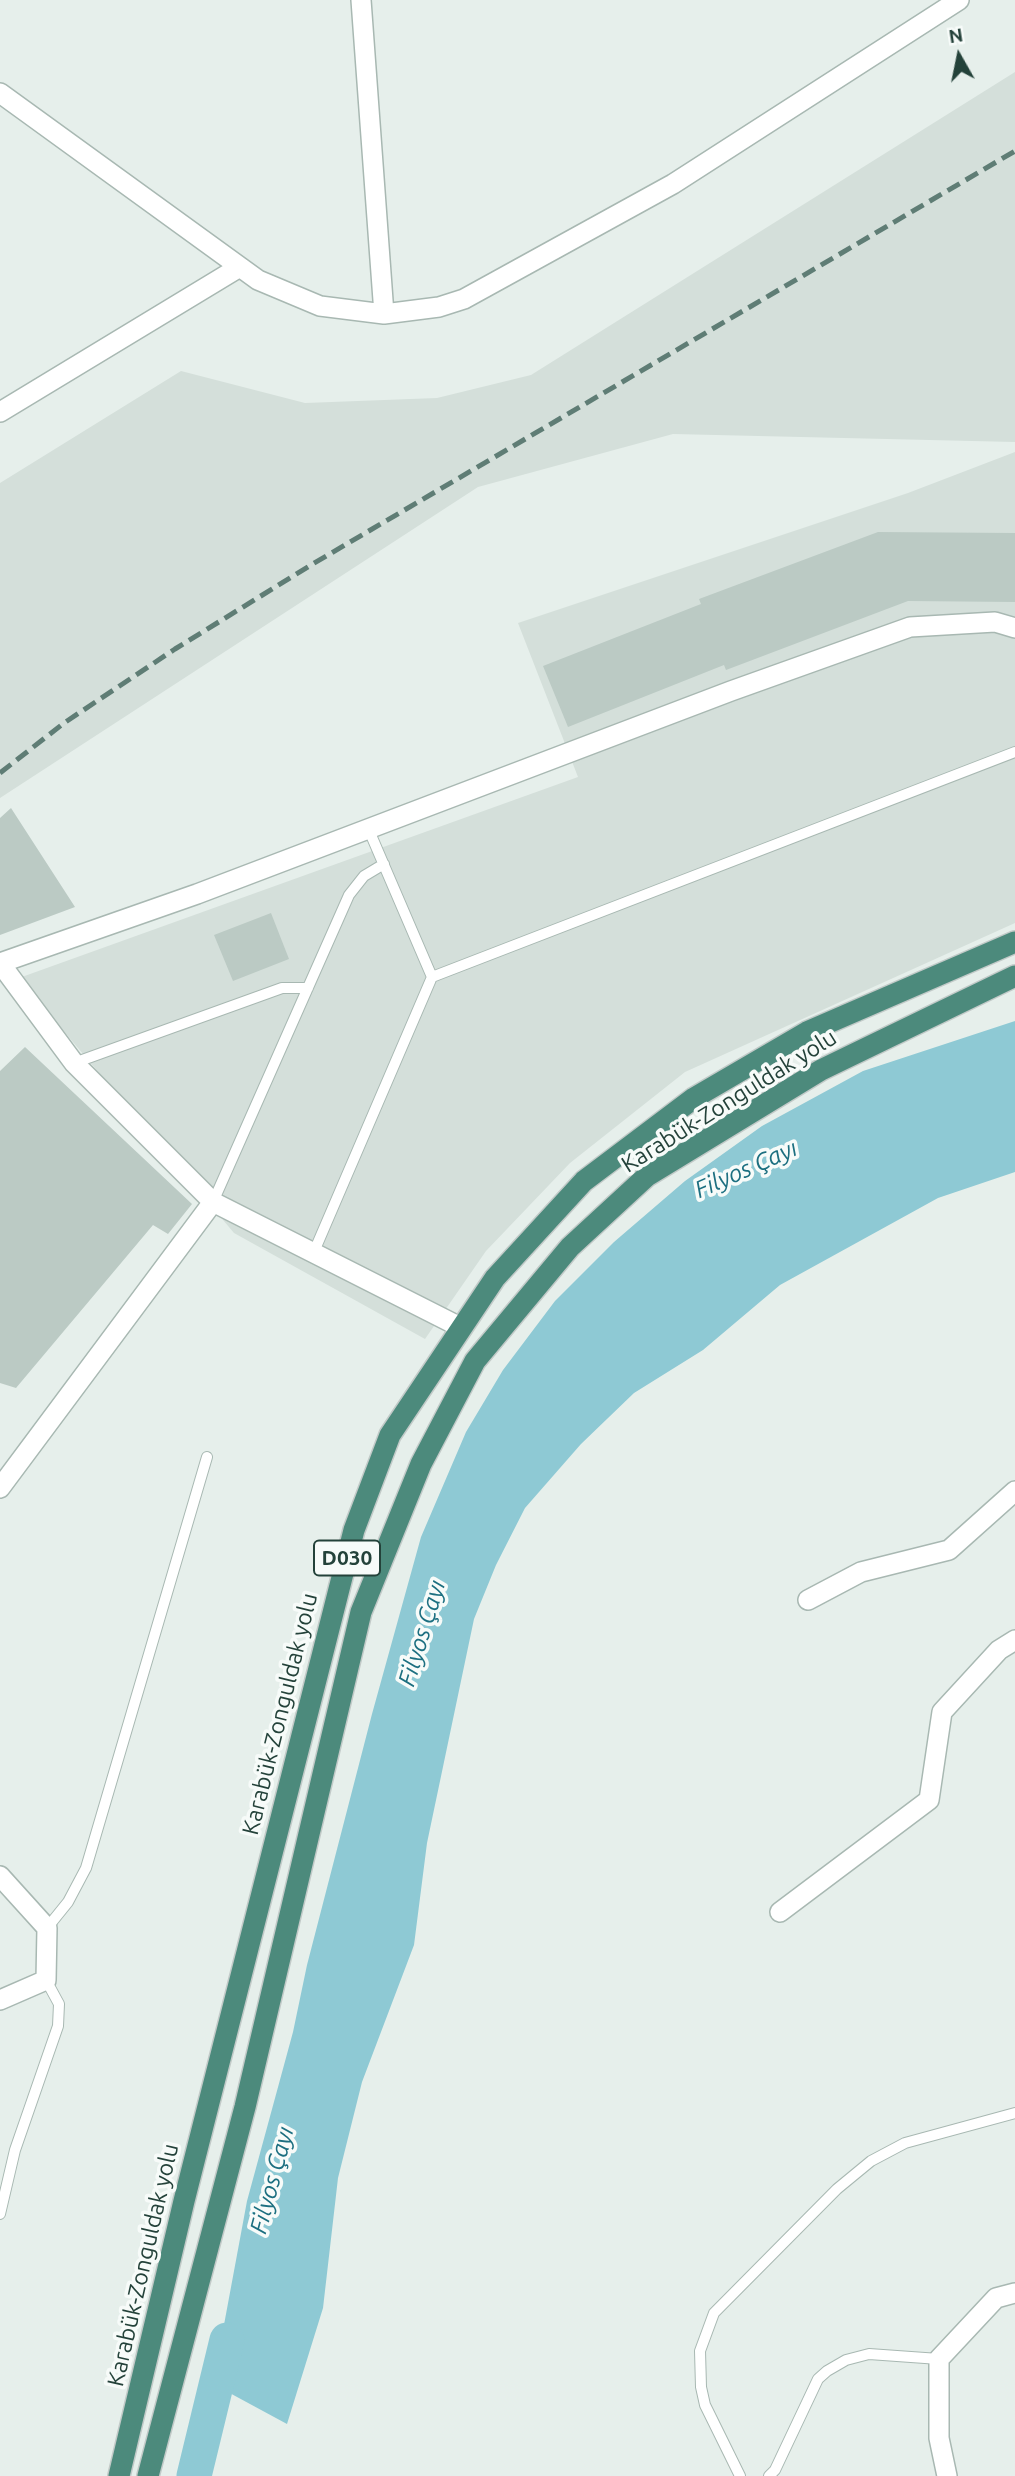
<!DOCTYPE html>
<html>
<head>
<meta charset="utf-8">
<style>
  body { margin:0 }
  #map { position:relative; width:1015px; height:2476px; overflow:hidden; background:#e6efeb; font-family:Ubuntu,sans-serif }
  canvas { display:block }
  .north { position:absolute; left:924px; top:21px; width:70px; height:70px; -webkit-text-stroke:5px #f7fbf9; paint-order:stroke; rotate:351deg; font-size:19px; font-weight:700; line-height:28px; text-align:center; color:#24423a }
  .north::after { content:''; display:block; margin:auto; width:24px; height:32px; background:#24423a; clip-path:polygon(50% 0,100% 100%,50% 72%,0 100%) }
</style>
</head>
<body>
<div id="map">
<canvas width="1015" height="2476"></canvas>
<div class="north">N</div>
</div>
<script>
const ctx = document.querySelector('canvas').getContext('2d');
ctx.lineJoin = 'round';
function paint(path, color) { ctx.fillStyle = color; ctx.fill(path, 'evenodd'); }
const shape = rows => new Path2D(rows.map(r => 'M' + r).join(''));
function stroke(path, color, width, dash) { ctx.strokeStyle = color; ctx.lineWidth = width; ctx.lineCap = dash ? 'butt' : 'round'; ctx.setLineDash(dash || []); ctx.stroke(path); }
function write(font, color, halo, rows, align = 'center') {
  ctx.font = font + ' Ubuntu,sans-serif'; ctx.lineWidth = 7; ctx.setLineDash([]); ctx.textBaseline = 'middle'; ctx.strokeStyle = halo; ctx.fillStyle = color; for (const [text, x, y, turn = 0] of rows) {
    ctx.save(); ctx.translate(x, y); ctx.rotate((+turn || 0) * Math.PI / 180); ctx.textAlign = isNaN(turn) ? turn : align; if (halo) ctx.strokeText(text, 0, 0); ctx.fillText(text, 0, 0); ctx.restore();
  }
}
paint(shape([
  [1015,72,1015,442,673,434,478,487,0,798,0,483,181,371,305,403,437,398,531,375],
  [1015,452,1015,923,685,1072,570,1163,486,1251,425,1339,234,1233,19,978,578,777,518,623,908,493]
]), '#d4dfda');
paint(shape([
  [1015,1021,1015,1172,938,1198,780,1285,703,1350,634,1393,581,1444,525,1508,496,1565,474,1619,427,1843,414,1945,362,2082,338,2178,323,2308,287,2424,213,2384,247,2201,293,2032,307,1965,372,1714,421,1537,466,1432,503,1370,555,1301,614,1242,685,1181,762,1126,863,1071]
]), '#8ec9d4');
stroke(shape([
  [194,2476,227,2340]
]), '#8ec9d4', 35);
paint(shape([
  [878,532,1015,533,1015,602,908,601,726,670,724,665,568,727,543,666,701,604,699,599],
  [11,808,75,907,0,935,0,818],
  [271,913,289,959,233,981,214,935],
  [25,1047,192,1204,168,1234,153,1225,16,1388,0,1383,0,1071]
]), '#bbcac4');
const service = shape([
  [432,977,1015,752],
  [74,1063,282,988,308,988],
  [213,1202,349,895,364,876,384,864],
  [313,1254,432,977,368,828],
  [47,1928,68,1902,86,1868,207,1457],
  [0,2214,15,2150,58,2026,59,2004,46,1980],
  [740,2476,705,2405,701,2387,700,2351,714,2313,837,2189,871,2161,905,2143,1015,2113],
  [769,2476,775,2470,818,2379,827,2371,846,2360,869,2354,939,2359]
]);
const minor = shape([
  [361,0,384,314,439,307,464,299,673,184,959,0],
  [0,93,258,280,320,306,384,314],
  [0,412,238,268],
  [0,963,197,894,731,691,910,627,995,622,1015,628],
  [213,1202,462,1328],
  [0,1488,213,1202,74,1063,0,963],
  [808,1600,861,1572,949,1550,1015,1491],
  [0,1876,47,1928,46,1980,0,2000],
  [780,1912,929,1800,942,1712,999,1650,1015,1640],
  [947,2476,939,2438,939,2359,996,2298,1015,2293]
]);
const trunk = shape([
  [119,2476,184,2201,354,1530,390,1435,495,1278,584,1181,694,1098,807,1032,1015,942],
  [148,2476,245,2107,361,1612,421,1464,475,1361,570,1247,647,1176,821,1070,1015,976]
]);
stroke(service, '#a8b8b2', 12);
stroke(minor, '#a8b8b2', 22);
stroke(trunk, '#c2cac8', 24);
stroke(service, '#fff', 10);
stroke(minor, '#fff', 19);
stroke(trunk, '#4c8a7c', 21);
stroke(shape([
  [0,773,64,723,175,649,311,565,1015,151]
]), '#5f7d75', 5, [14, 7]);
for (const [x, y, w] of [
  [347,1558,66]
]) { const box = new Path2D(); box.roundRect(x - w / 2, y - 17.5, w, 35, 5); ctx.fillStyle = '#f7fbf9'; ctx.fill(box); stroke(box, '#24423a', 2); }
write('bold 21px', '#24423a', null, [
  ["D030",347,1558]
]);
write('23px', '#24423a', '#f7fbf9', [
  ["Karabük-Zonguldak yolu",729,1101,-32],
  ["Karabük-Zonguldak yolu",280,1714,-76],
  ["Karabük-Zonguldak yolu",143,2265,-77]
]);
write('italic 24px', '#1c6f80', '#f7fbf9', [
  ["Filyos Çayı",746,1169,-24],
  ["Filyos Çayı",422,1633,-73],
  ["Filyos Çayı",272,2180,-75]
]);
</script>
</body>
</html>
